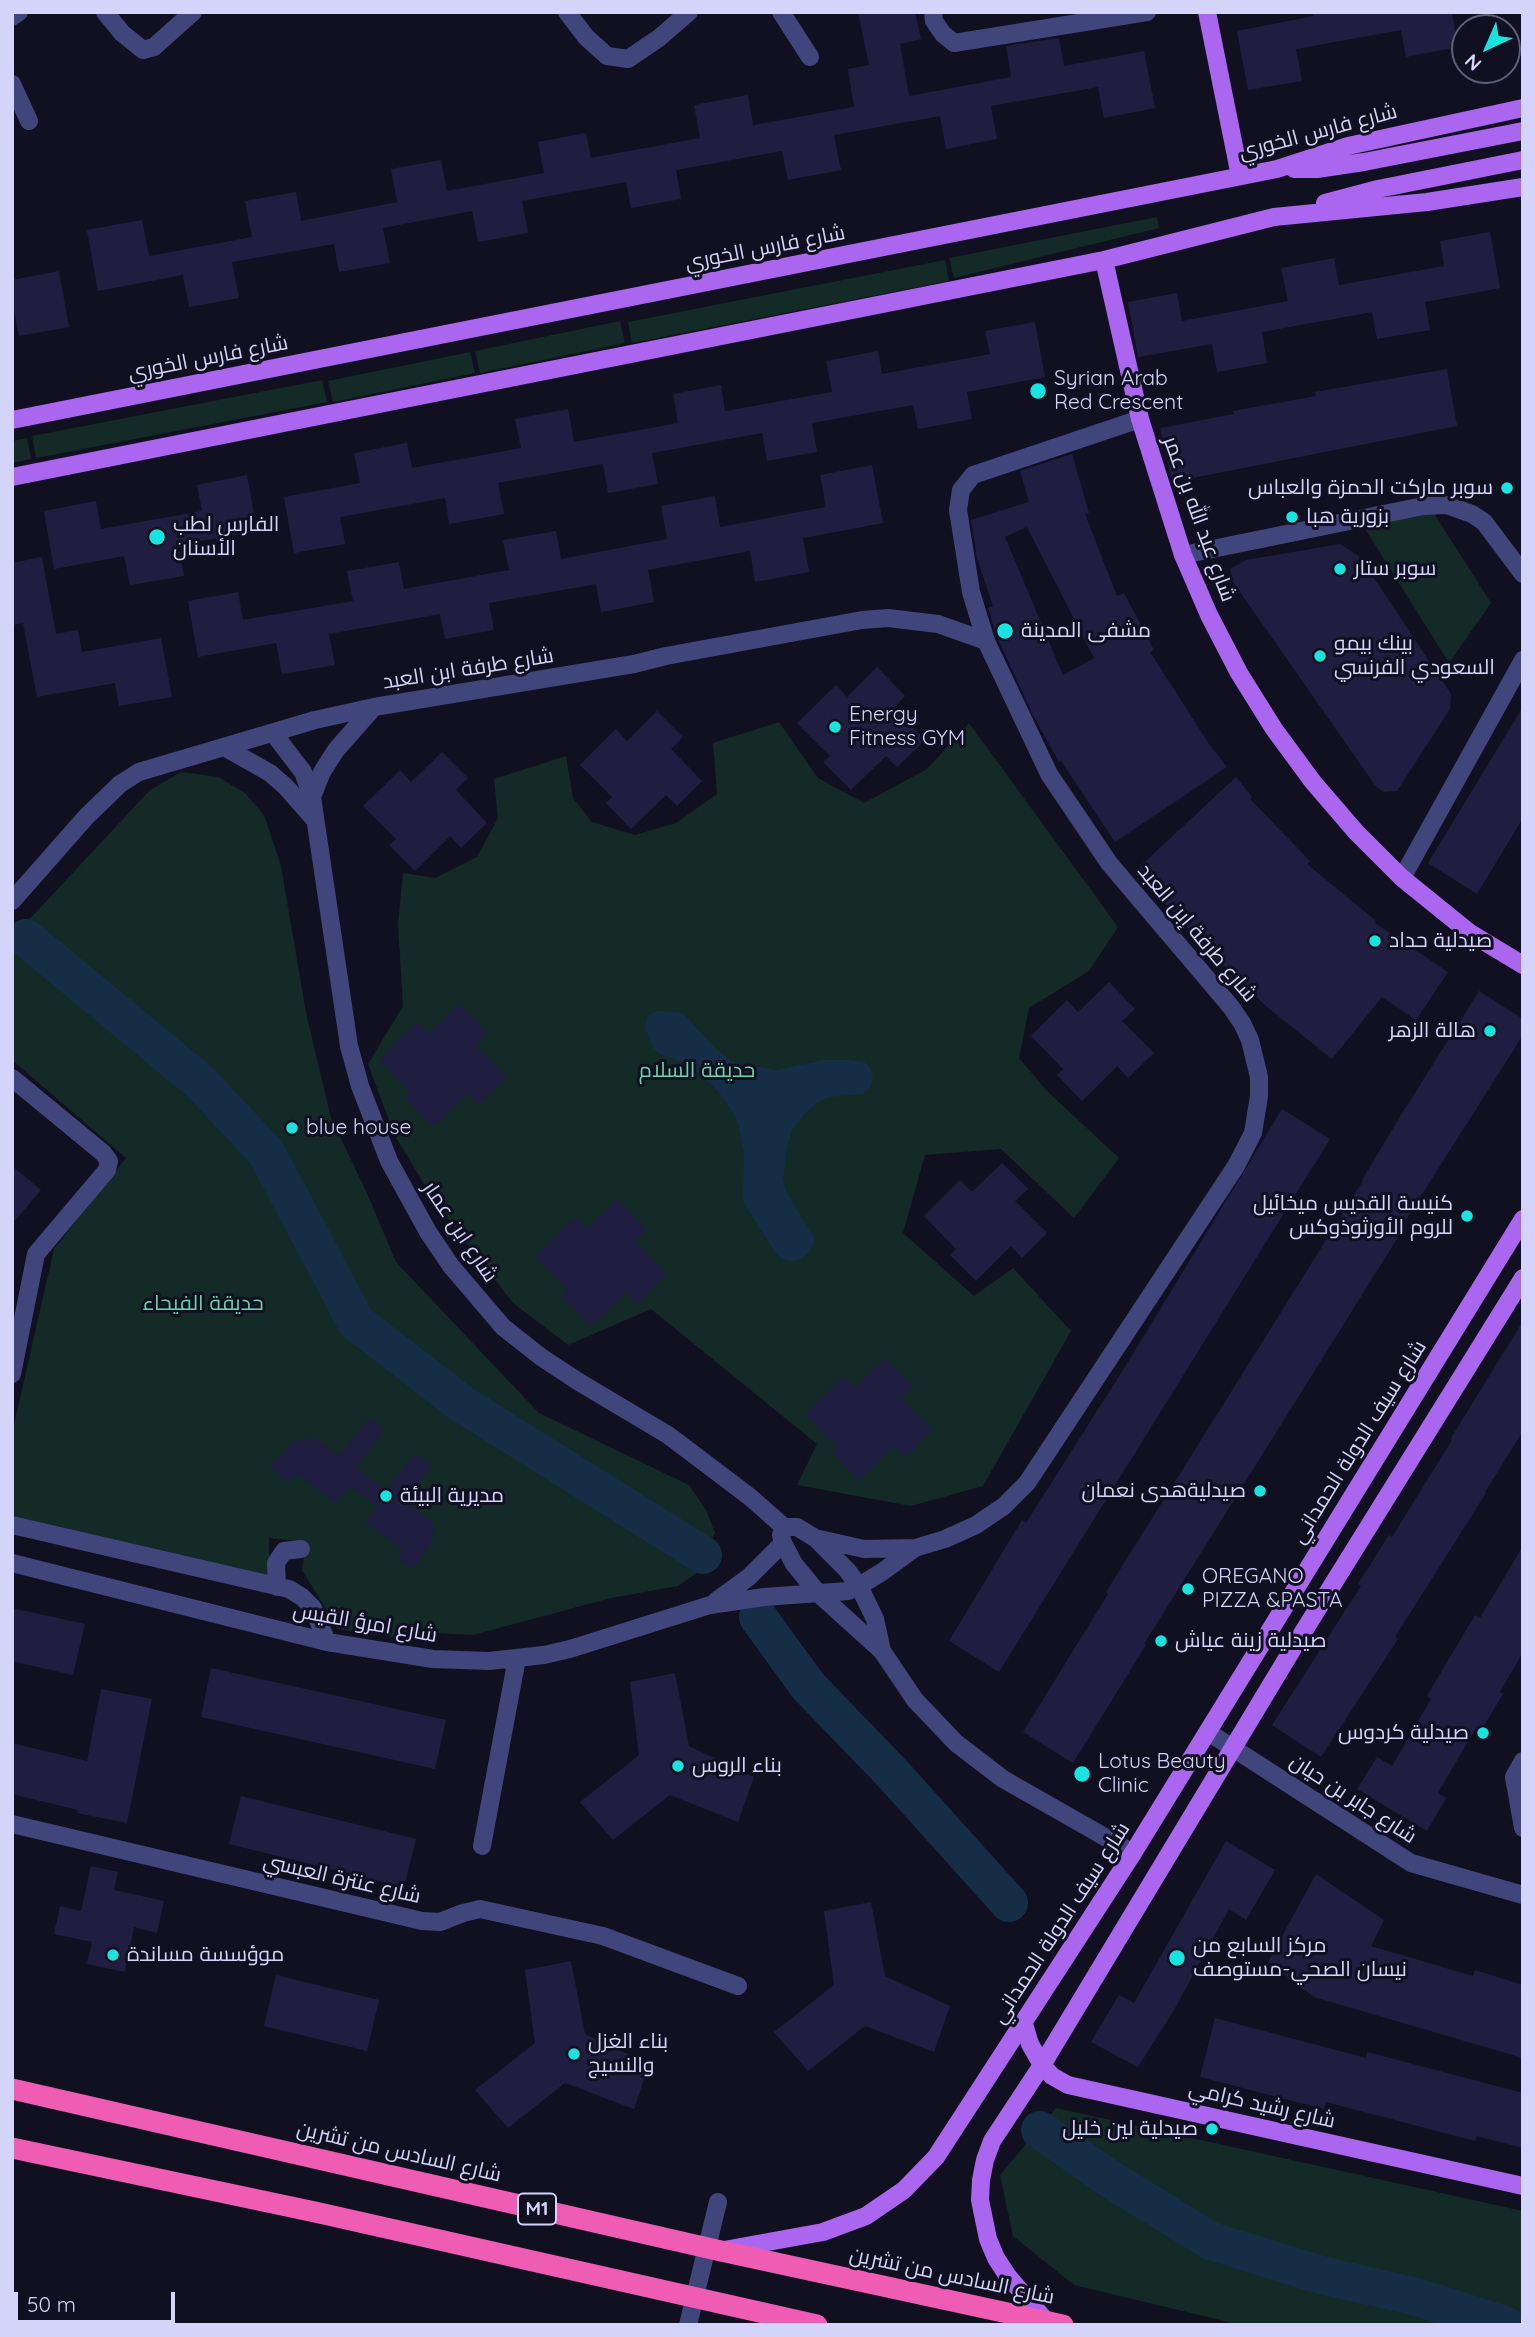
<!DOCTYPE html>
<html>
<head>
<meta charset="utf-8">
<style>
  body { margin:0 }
  #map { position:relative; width:1535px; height:2337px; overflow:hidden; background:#111021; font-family:Quicksand,sans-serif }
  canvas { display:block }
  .frame { position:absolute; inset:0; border:14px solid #d4d4fa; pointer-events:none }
  .north { position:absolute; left:1451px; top:14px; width:70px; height:70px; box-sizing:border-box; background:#111021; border:2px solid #5f5e78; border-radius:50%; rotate:224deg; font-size:19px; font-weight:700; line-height:28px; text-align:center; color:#d4d4fa }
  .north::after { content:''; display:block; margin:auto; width:24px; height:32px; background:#18e3de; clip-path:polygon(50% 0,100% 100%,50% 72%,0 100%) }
  .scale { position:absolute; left:14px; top:2292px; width:161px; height:32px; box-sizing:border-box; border:4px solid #d4d4fa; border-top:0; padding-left:9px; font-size:21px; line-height:24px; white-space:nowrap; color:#d4d4fa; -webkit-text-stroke:5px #111021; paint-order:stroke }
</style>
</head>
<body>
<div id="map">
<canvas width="1535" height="2337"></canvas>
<div class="frame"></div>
<div class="north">N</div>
<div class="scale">50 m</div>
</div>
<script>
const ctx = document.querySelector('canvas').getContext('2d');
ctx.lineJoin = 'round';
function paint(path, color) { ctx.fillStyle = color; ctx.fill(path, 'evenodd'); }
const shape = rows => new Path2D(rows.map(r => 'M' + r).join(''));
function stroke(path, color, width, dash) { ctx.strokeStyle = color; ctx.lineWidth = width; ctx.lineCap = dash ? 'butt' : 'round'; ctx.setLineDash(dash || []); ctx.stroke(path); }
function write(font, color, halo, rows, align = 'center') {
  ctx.font = font + ' Quicksand,Cairo,sans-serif'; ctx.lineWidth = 6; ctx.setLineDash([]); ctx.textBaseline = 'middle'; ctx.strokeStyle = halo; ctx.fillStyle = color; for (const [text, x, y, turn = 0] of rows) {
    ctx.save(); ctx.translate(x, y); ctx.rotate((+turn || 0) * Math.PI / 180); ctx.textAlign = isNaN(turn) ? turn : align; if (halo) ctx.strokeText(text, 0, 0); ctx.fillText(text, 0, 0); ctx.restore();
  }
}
paint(shape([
  [1157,217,1159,228,954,278,949,258],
  [945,260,949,281,632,343,628,322],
  [620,321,625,343,480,373,475,351],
  [470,352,475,373,333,402,328,381],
  [322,380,327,402,36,458,32,436],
  [27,438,31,459,12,463,12,441],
  [1428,504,1491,603,1449,663,1364,527],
  [779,722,818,778,864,803,927,769,969,723,1118,927,1089,971,1029,1008,1019,1058,1047,1091,1119,1158,1074,1218,1001,1149,925,1155,903,1233,974,1296,1013,1268,1071,1331,983,1486,911,1506,797,1485,817,1444,651,1309,568,1345,513,1303,436,1204,394,1134,368,1064,403,1006,398,924,403,873,435,878,477,857,498,818,494,779,566,756,573,798,592,822,635,835,676,823,717,794,713,743],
  [181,772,218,777,245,793,264,815,281,866,306,1013,331,1118,366,1191,396,1262,539,1413,689,1485,706,1510,715,1533,708,1545,462,1389,381,1323,363,1346,471,1427,681,1550,700,1571,678,1586,611,1598,473,1635,436,1633,397,1638,338,1629,302,1570,306,1542,269,1538,270,1578,12,1521,12,1433,54,1249,126,1158,12,1060,12,938,150,790],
  [1056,2108,1523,2211,1523,2325,1241,2325,1074,2285,1013,2236,1000,2175]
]), '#132a26');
paint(shape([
  [660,1011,683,1013,714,1047,732,1062,776,1070,823,1060,850,1060,864,1062,871,1068,873,1079,869,1089,862,1094,830,1097,818,1102,805,1113,792,1130,787,1147,783,1180,787,1193,814,1238,814,1244,809,1251,801,1259,791,1261,783,1259,775,1252,746,1206,743,1200,744,1152,738,1123,733,1112,718,1091,688,1064,662,1055,654,1049,645,1028,647,1018,653,1012]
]), '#152e46');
stroke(shape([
  [26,938,199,1081,266,1152,356,1322,462,1404,703,1555],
  [758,1617,808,1686,892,1773,1009,1903],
  [1040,2130,1110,2179,1211,2241,1321,2275,1417,2297,1505,2325]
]), '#152e46', 38);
paint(shape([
  [858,12,915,12,921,39,900,44,909,96,1011,77,1006,46,1059,38,1064,66,1144,51,1155,108,1104,118,1098,87,991,106,997,139,946,149,940,116,834,135,841,170,788,180,782,151,676,170,681,199,631,208,626,182,522,201,528,233,478,242,472,211,383,228,390,263,339,272,334,244,232,262,239,298,189,307,183,275,98,291,87,230,142,220,149,256,252,237,245,201,296,192,301,221,397,202,391,169,441,160,447,191,544,173,538,142,586,133,591,158,700,138,694,105,748,95,753,125,854,107,848,69,869,65],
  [1313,12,1452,12,1458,47,1406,57,1401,30,1296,49,1302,81,1248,90,1237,31,1314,16],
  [1490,232,1500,288,1425,302,1430,330,1377,339,1372,312,1262,332,1267,363,1217,372,1212,344,1138,357,1128,302,1177,293,1182,321,1288,301,1281,268,1334,258,1339,285,1444,266,1440,241],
  [59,271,69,327,19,336,12,300,12,280],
  [1035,322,1045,377,967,392,972,419,918,429,913,405,812,423,817,452,767,461,762,433,652,453,658,484,608,493,603,464,498,483,504,514,449,524,445,498,340,517,345,544,294,553,284,497,360,483,354,453,407,443,412,468,521,448,515,419,568,409,574,442,678,423,673,394,721,385,725,411,832,392,826,361,878,351,882,374,990,354,985,331],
  [1447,369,1457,426,1172,482,1160,428,1234,414,1233,411,1316,396,1315,392],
  [1072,454,1089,513,1085,514,1117,596,1124,593,1154,650,1150,652,1209,744,1227,767,1115,842,1061,761,1059,762,1033,715,997,637,988,608,993,606,977,558,971,520,1029,502,1020,471],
  [1027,527,1094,658,1063,675,1005,537],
  [872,465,883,523,803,538,809,572,755,582,750,551,648,570,654,602,601,612,596,584,489,603,494,630,445,639,440,614,329,634,335,665,282,674,276,643,198,657,188,601,238,592,243,620,353,601,347,571,399,562,404,589,509,570,503,540,556,531,561,559,667,539,661,506,715,496,720,527,826,507,820,475],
  [247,475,257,531,178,545,184,576,130,585,124,556,54,569,44,511,96,501,101,529,202,511,197,485],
  [1340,544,1360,557,1451,694,1450,709,1397,791,1383,792,1375,785,1233,582,1230,569,1246,560],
  [42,557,56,634,78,630,82,652,161,638,172,697,119,706,115,683,37,697,23,623,12,625,12,563],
  [877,667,905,696,894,708,925,740,897,767,886,756,851,790,823,762,830,756,797,723,836,685,847,697],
  [1523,707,1523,818,1477,894,1428,863],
  [657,711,683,737,671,749,702,781,677,806,666,795,631,829,606,803,612,797,580,765,616,729,627,741],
  [442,752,468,778,456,790,487,823,461,848,450,836,415,871,389,845,396,839,363,806,400,770,411,782],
  [1236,777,1252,797,1250,799,1310,861,1307,864,1376,921,1375,923,1448,972,1416,1020,1382,997,1332,1059,1267,1007,1201,944,1202,943,1135,871],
  [1109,982,1135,1009,1122,1021,1154,1053,1128,1078,1117,1066,1082,1101,1057,1075,1063,1069,1031,1036,1067,1000,1078,1012],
  [1479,991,1523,1019,1523,1035,1398,1232,1400,1234,1144,1644,1146,1645,1073,1763,1023,1732,1108,1594,1106,1592,1363,1181,1362,1180,1403,1112],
  [459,1004,488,1033,475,1045,507,1077,479,1104,468,1093,433,1127,405,1099,411,1093,379,1060,417,1022,429,1034],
  [1282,1109,1330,1139,999,1672,949,1641,1022,1520,1026,1523,1128,1362],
  [1002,1163,1028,1189,1015,1201,1047,1233,1022,1258,1011,1246,976,1281,950,1255,956,1249,924,1216,960,1180,972,1192],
  [12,1166,41,1190,12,1224],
  [617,1199,647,1230,635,1242,667,1274,637,1304,626,1292,591,1326,561,1296,567,1290,535,1257,575,1217,587,1229],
  [1523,1321,1523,1431,1485,1492,1486,1493,1395,1637,1398,1639,1321,1757,1272,1725,1361,1586,1358,1584,1389,1535,1392,1537,1452,1440,1451,1438],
  [885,1358,913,1386,901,1398,932,1430,905,1458,894,1446,859,1481,831,1452,837,1446,805,1414,844,1376,855,1387],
  [369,1418,384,1430,356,1467,386,1491,415,1453,432,1466,405,1501,433,1523,434,1530,431,1544,413,1569,398,1558,403,1550,365,1523,377,1506,349,1486,336,1503,297,1474,288,1483,270,1466,294,1441,315,1438,339,1456],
  [1523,1546,1523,1652,1500,1692,1503,1694,1482,1729,1477,1726,1438,1793,1446,1798,1427,1831,1357,1789,1377,1757,1392,1766,1431,1699,1427,1696,1475,1615,1480,1618],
  [12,1608,85,1624,73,1675,12,1661],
  [211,1668,446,1720,435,1769,201,1717],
  [675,1673,689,1746,754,1777,738,1822,670,1795,613,1840,580,1802,639,1755,630,1682],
  [101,1689,152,1699,127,1823,77,1813,78,1810,12,1794,12,1743,87,1761],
  [241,1796,416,1839,404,1887,229,1844],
  [1226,1841,1275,1870,1246,1920,1229,1909,1174,2010,1138,2067,1091,2042,1119,1995,1134,2003],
  [91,1866,118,1872,114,1890,164,1901,157,1933,134,1927,125,1972,87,1964,92,1942,54,1934,60,1906,81,1911],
  [1316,1874,1384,1920,1371,1946,1473,1976,1475,1970,1523,1985,1523,2058,1314,1997,1268,1962],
  [871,1902,885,1976,950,2006,934,2052,865,2026,808,2071,774,2032,834,1985,824,1911],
  [571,1961,585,2034,649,2064,634,2109,565,2083,508,2128,475,2090,535,2043,525,1970],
  [276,1975,379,2000,367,2051,264,2026],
  [1215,2018,1366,2058,1367,2052,1523,2093,1523,2148,1477,2136,1475,2141,1326,2102,1324,2109,1200,2077]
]), '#201e40');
stroke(shape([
  [105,12,122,33,143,50,154,47,193,12],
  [567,12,586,37,607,56,628,59,659,38,689,12],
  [781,12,810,57],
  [933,12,934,21,943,34,954,43,1147,12],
  [12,17,19,12],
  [12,84,29,121],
  [1183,555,1423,506,1447,505,1472,514,1484,522,1523,574],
  [274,734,303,772,312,797,349,1046,360,1086,389,1161,428,1232,451,1266,503,1327,541,1357,579,1382,668,1435,750,1497,784,1527,797,1527,815,1538,847,1570,859,1586,875,1619,882,1651],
  [224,747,270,773,286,787,315,820],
  [312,797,322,772,336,750,374,707],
  [1402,878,1523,660],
  [12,901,86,817,120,784,139,772,315,720,374,707,634,664,666,656,862,620,888,618,938,624,986,641],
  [12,1078,103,1153,109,1161,107,1170,36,1254,12,1374],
  [12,1525,289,1589,302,1597,313,1608,327,1642],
  [784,1527,781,1535,783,1543,794,1564,818,1593,882,1651,915,1700,956,1743,1003,1779,1133,1853],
  [815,1538,864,1549,915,1548,945,1539,976,1525,1004,1506,1027,1483,1236,1166,1253,1133,1259,1096,1259,1077,1250,1040,1242,1023,1231,1007,1109,863,1049,774,986,641,971,592,958,510,961,490,973,475,1140,419],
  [12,1563,327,1642,433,1659,489,1661,544,1655,570,1649,710,1605,764,1597,848,1591,859,1586,882,1572,915,1548],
  [277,1587,276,1563,284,1551,301,1549],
  [716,1601,749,1577,783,1543],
  [1208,1732,1411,1863,1523,1895],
  [1523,1761,1514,1777,1523,1828],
  [12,1824,422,1921,440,1922,463,1913,480,1909,603,1936,738,1986],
  [482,1846,517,1658],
  [688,2325,718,2202]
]), '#40457b', 18);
stroke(shape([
  [1207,12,1240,176],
  [1294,169,1317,169,1364,162,1523,131],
  [1325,203,1378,189,1523,160],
  [1104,260,1140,419,1183,555,1209,615,1239,673,1274,729,1313,782,1356,832,1402,878,1470,933,1523,965],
  [12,420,1277,169,1348,146,1523,108],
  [12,477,1104,260,1274,217,1427,202,1523,187],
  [1024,2024,1030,2044,1042,2065,1052,2076,1068,2085,1523,2186],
  [724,2250,823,2232,866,2216,904,2190,936,2157,1133,1853,1523,1219],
  [1046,2321,1007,2275,996,2258,988,2239,980,2200,981,2180,985,2160,992,2141,1042,2065,1292,1650,1523,1278]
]), '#ab66ef', 18);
stroke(shape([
  [12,2089,721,2251,1063,2325],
  [12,2148,315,2212,817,2325]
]), '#ee5cb4', 21);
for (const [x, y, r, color] of [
  [1038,391,9,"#18e3de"],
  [1507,488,7,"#18e3de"],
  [1292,517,7,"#18e3de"],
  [157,537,9,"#18e3de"],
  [1340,569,7,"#18e3de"],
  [1005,631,9,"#18e3de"],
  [1320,656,7,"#18e3de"],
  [835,727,7,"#18e3de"],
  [1375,941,7,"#18e3de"],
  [1490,1031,7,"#18e3de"],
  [292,1128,7,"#18e3de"],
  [1467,1216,7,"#18e3de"],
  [1260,1491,7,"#18e3de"],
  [386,1496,7,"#18e3de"],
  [1188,1589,7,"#18e3de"],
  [1161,1641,7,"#18e3de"],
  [1483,1733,7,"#18e3de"],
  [678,1766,7,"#18e3de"],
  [1082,1774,9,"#18e3de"],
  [113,1955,7,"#18e3de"],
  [1177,1958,9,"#18e3de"],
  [574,2054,7,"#18e3de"],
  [1212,2129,7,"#18e3de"]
]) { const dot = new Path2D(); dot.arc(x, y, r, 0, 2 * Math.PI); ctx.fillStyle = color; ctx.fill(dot); stroke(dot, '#111021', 2.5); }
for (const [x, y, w] of [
  [537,2209,38]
]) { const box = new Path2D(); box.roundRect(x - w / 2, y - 15.5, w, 31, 5); ctx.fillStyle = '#111021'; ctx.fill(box); stroke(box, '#d4d4fa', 2); }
write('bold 19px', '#d4d4fa', null, [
  ["M1",537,2209]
]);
write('21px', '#d4d4fa', '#111021', [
  ["شارع فارس الخوري",1318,132,-15],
  ["شارع فارس الخوري",765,248,-11],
  ["شارع فارس الخوري",208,358,-11],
  ["شارع عبد الله بن عمر",1199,519,70],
  ["شارع طرفة ابن العبد",468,669,-9],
  ["شارع طرفة إبن العبد",1197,933,50],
  ["شارع ابن عمار",460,1232,56],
  ["شارع سيف الدولة الحمداني",1359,1442,-58],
  ["شارع امرؤ القيس",365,1623,10],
  ["شارع جابر بن حيان",1353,1799,33],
  ["شارع عنترة العبسي",342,1879,13],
  ["شارع سيف الدولة الحمداني",1061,1923,-57],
  ["شارع رشيد كرامي",1262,2105,13],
  ["شارع السادس من تشرين",399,2152,13],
  ["شارع السادس من تشرين",952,2276,12]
]);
write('21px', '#d4d4fa', '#111021', [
  ["Syrian Arab",1054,379],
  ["Red Crescent",1054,403],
  ["سوبر ماركت الحمزة والعباس",1493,488,"right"],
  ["بزورية هبا",1306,517],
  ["الفارس لطب",173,525],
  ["الأسنان",173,549],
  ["سوبر ستار",1354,569],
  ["مشفى المدينة",1021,631],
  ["بينك بيمو",1334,644],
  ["السعودي الفرنسي",1334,668],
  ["Energy",849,715],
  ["Fitness GYM",849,739],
  ["صيدلية حداد",1389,941],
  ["هالة الزهر",1476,1031,"right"],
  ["blue house",306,1128],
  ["كنيسة القديس ميخائيل",1453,1204,"right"],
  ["للروم الأورثوذوكس",1453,1228,"right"],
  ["صيدليةهدى نعمان",1246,1491,"right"],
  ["مديرية البيئة",400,1496],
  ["OREGANO",1202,1577],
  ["PIZZA &PASTA",1202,1601],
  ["صيدلية زينة عياش",1175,1641],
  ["صيدلية كردوس",1469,1733,"right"],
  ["Lotus Beauty",1098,1762],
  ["Clinic",1098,1786],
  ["بناء الروس",692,1766],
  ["مركز السابع من",1193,1946],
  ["نيسان الصحي-مستوصف",1193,1970],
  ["موؤسسة مساندة",127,1955],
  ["بناء الغزل",588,2042],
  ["والنسيج",588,2066],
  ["صيدلية لين خليل",1198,2129,"right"]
], 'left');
write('21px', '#68d3ab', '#111021', [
  ["حديقة السلام",697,1071],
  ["حديقة الفيحاء",203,1304]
]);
</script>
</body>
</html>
